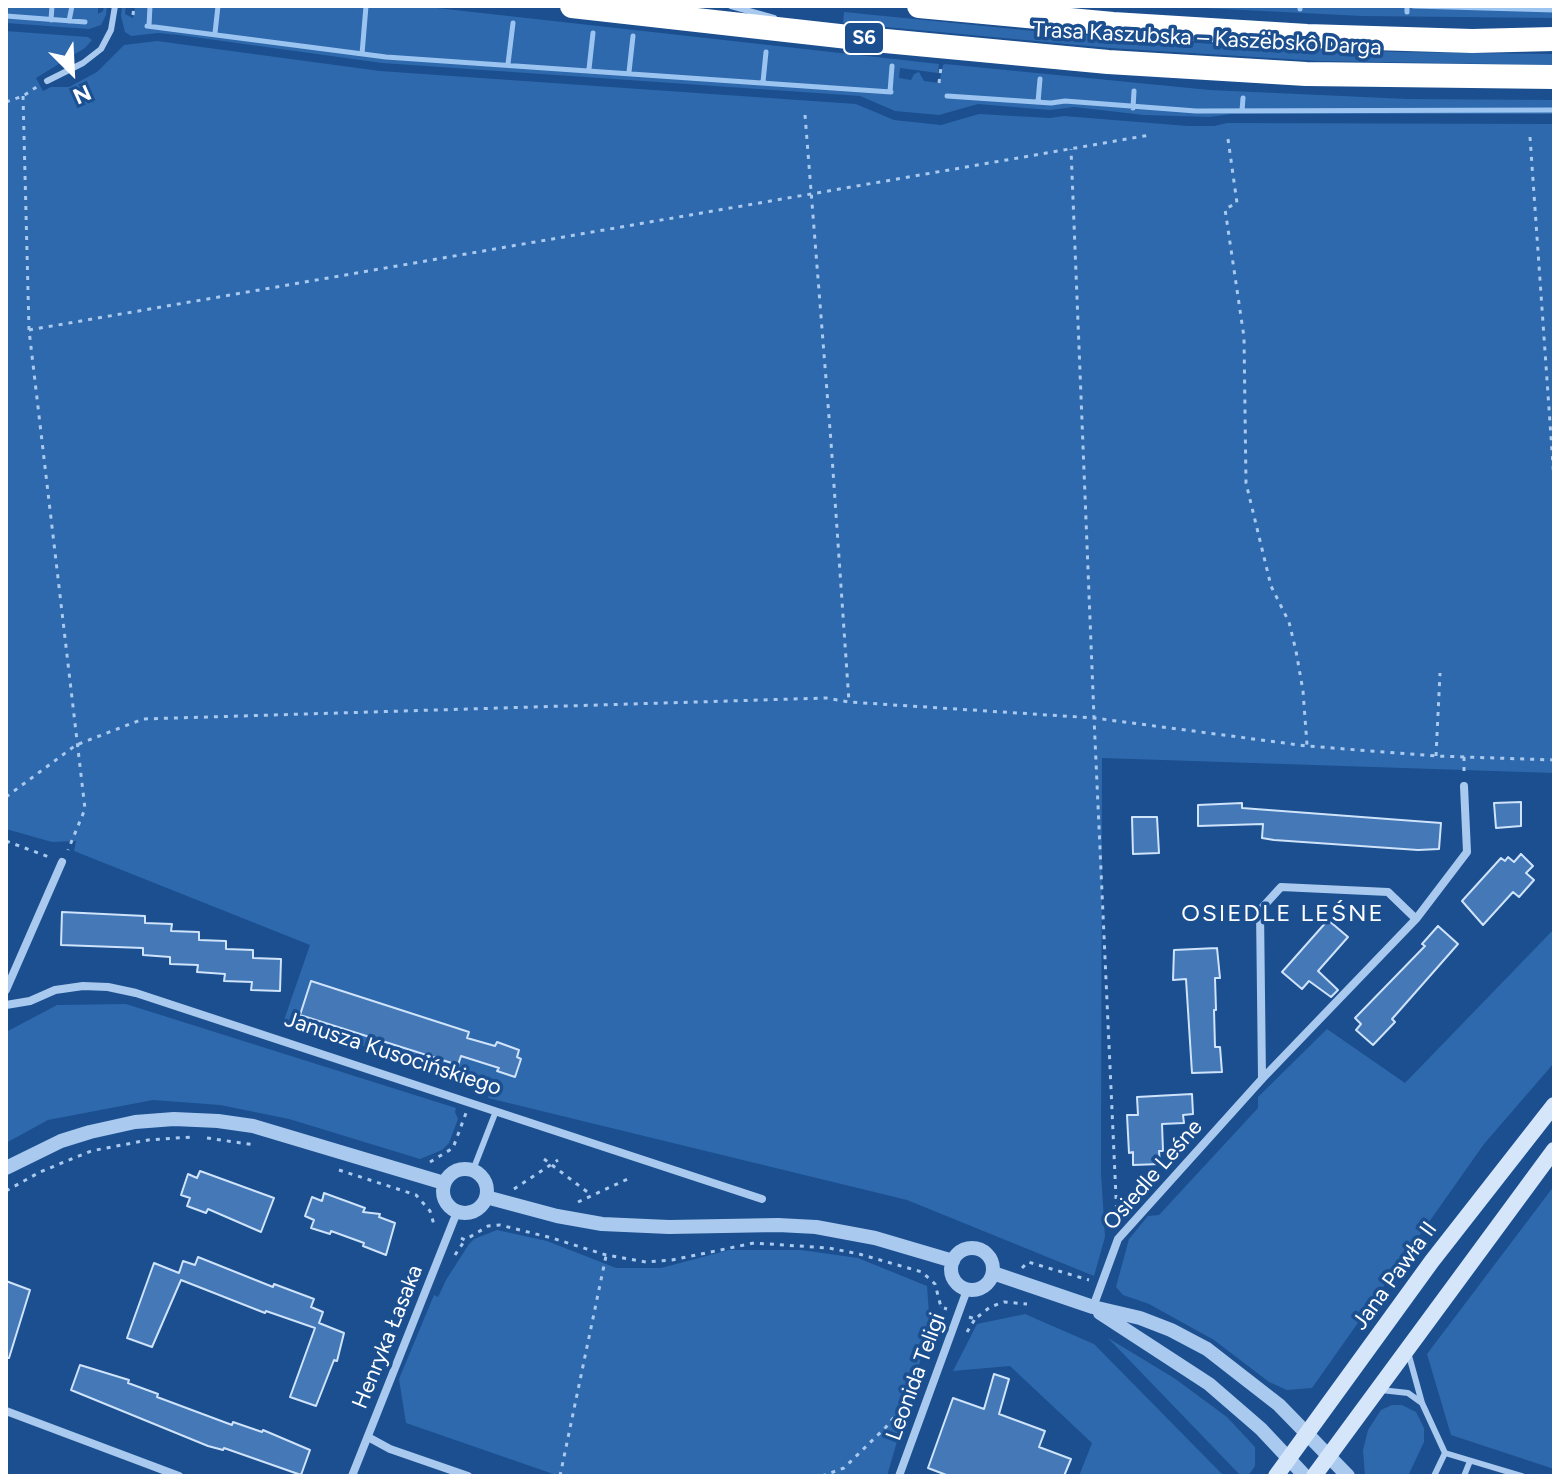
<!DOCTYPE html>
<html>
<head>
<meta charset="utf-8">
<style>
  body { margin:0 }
  #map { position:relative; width:1560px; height:1482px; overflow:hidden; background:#1b4f8f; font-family:Figtree,sans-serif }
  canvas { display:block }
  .frame { position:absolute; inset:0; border:8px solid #fff; pointer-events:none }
  .north { position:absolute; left:32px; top:32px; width:80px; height:80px; -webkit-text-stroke:6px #1b4f8f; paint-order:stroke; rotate:156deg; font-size:22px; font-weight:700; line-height:32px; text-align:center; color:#fff }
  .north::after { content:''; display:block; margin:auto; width:28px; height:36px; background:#fff; clip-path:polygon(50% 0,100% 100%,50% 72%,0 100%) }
</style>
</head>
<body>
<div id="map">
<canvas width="1560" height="1482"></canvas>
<div class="frame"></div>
<div class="north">N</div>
</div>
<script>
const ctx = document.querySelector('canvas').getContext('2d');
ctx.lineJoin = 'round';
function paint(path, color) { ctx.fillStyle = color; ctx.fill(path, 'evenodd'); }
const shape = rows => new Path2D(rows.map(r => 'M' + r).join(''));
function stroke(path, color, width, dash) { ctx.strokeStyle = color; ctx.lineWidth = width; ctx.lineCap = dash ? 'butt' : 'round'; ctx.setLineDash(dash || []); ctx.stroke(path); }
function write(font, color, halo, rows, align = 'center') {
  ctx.font = font + ' Figtree,sans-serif'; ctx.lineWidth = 7; ctx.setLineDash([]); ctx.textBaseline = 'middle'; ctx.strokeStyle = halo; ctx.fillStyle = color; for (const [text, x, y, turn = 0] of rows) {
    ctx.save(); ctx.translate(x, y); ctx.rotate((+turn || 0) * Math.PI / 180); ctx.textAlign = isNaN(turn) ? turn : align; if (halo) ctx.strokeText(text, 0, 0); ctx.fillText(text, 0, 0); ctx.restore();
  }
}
paint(shape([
  [6,6,98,6,98,14,103,11,104,6,107,6,106,15,101,25,89,29,6,23],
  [122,6,126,6,125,14,133,18,135,6,419,6,939,64,938,73,900,68,899,78,911,80,914,74,919,72,924,81,939,83,943,65,945,64,1210,90,1408,99,1554,100,1554,114,1231,114,1210,117,1144,115,1074,107,1050,110,978,104,939,115,895,111,860,96,382,63,179,35,158,33,131,36,125,32,121,16],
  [1165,6,1554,6,1554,18,1362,16],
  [844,12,1044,32,1215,44,1397,52,1554,54,1554,65,1319,61,1110,48,843,23],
  [6,31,88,37,92,40,85,48,36,78,43,91,51,87,69,87,97,72,124,45,157,41,380,71,856,104,894,120,941,125,979,114,1050,118,1064,116,1188,126,1214,126,1227,123,1554,124,1554,773,1102,758,1101,1173,1105,1237,1094,1276,907,1200,488,1098,490,1092,399,1056,283,1023,310,945,74,851,76,841,52,842,6,829],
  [1554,929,1554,1063,1484,1144,1312,1388,1287,1390,1269,1382,1214,1340,1149,1304,1123,1295,1116,1287,1129,1239,1148,1216,1159,1215,1258,1108,1258,1097,1327,1029,1405,1083],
  [126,1004,456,1108,455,1112,458,1119,449,1143,442,1150,420,1159,289,1119,220,1105,153,1100,48,1120,6,1143,6,1032,57,1005],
  [1554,1186,1554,1469,1451,1435,1427,1354],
  [497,1230,547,1241,616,1268,661,1268,729,1250,801,1250,858,1258,927,1286,930,1327,887,1476,559,1476,406,1423,399,1379,434,1295,438,1297,446,1280,469,1244,474,1239],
  [1025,1314,1094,1344,1224,1476,1079,1476,1092,1443,1010,1366,953,1371,977,1324],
  [1108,1338,1174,1378,1227,1417,1255,1447,1255,1466,1248,1476,1241,1476],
  [1392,1405,1402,1405,1416,1412,1424,1428,1424,1442,1408,1476,1365,1476,1363,1450,1368,1430,1381,1410]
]), '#2e69ad');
stroke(shape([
  [1407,6,1407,12],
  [1414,6,1554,10],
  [1300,9,1300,6],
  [6,16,85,22],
  [51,20,52,6],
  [69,21,72,6],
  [147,26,386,57,891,92],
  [149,26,150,6],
  [215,33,218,6],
  [362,54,366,6],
  [508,64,513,23],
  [589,69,593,33],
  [629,72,633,36],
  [763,82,766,52],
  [890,92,892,66],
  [947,96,1051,103,1065,101,1196,111,1554,110],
  [1038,102,1040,79],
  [1133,108,1134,91],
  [1242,111,1243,98]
]), '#9cc4f0', 5);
const building = shape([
  [1521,802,1521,826,1496,828,1494,803,1521,802],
  [1242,803,1242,808,1441,823,1439,849,1418,850,1274,840,1262,838,1263,824,1198,826,1198,805,1242,803],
  [1132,817,1157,817,1159,853,1133,854,1132,817],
  [1521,854,1533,866,1526,873,1534,880,1519,897,1513,892,1483,925,1462,901,1501,858,1505,861,1508,857,1514,862,1521,854],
  [62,912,145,916,145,923,172,924,171,931,199,932,199,940,226,941,226,949,253,950,253,958,281,959,280,991,251,990,252,982,224,981,225,974,197,972,198,965,170,964,170,957,143,955,143,948,61,945,62,912],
  [1328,920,1348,937,1318,971,1338,990,1331,997,1309,981,1302,989,1282,972,1328,920],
  [1438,926,1458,944,1392,1019,1395,1022,1373,1045,1356,1030,1361,1024,1355,1018,1425,946,1422,944,1438,926],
  [1217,948,1220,978,1215,978,1216,1010,1214,1010,1215,1047,1220,1047,1222,1072,1192,1073,1186,979,1173,980,1174,950,1217,948],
  [311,981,469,1032,467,1038,495,1046,497,1042,519,1050,517,1057,521,1059,515,1077,497,1071,499,1068,461,1056,458,1065,300,1015,311,981],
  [1192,1094,1193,1114,1183,1115,1184,1123,1162,1124,1163,1151,1159,1151,1160,1164,1133,1165,1133,1152,1129,1153,1127,1115,1138,1115,1137,1097,1192,1094],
  [200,1171,274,1198,261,1232,208,1209,206,1213,187,1206,190,1198,181,1195,188,1174,197,1178,200,1171],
  [324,1193,365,1208,363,1212,380,1214,379,1217,395,1223,386,1255,363,1246,364,1243,331,1231,330,1234,311,1228,314,1220,305,1216,312,1197,322,1201,324,1193],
  [198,1257,273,1287,274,1284,314,1299,311,1307,323,1312,319,1323,344,1333,337,1361,334,1360,316,1406,290,1397,315,1328,266,1311,265,1313,181,1280,152,1347,127,1338,154,1263,179,1273,183,1261,195,1265,198,1257],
  [6,1281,30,1290,9,1358,6,1358,6,1281],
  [80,1365,129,1380,128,1383,158,1394,157,1397,232,1425,233,1422,262,1432,263,1430,310,1450,301,1475,224,1448,223,1450,208,1446,71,1390,80,1365],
  [994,1374,1009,1379,999,1414,1045,1431,1039,1447,1071,1459,1064,1476,949,1476,928,1468,953,1398,984,1409,994,1374]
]);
paint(building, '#4478b7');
stroke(building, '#cfe3fa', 2);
stroke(shape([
  [133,15,134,6],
  [939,83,941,67],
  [23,96,29,330,85,809,68,850],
  [6,102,23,96,38,86],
  [805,115,831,442,849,702],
  [1530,137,1554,480],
  [1228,139,1237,203,1225,209,1244,337,1246,483,1271,586,1289,622,1296,651,1303,691,1307,745],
  [29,330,1150,135],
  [1436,756,1440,673],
  [1464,757,1464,773],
  [6,797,76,745,143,719,826,698,849,702,1094,718,1071,149],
  [6,841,49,857],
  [207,1138,255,1145],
  [544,1159,590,1194],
  [430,1162,453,1148,466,1113],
  [339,1170,416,1195,430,1211,435,1228],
  [514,1189,558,1160],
  [6,1191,40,1172,91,1151,148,1140,192,1137],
  [578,1202,632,1177],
  [1117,1219,1094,718,1307,746,1436,756,1554,760],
  [461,1238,465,1240,488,1226,500,1225,552,1238,606,1255,646,1262,672,1260,754,1243,829,1248,859,1254,922,1272,935,1284,941,1307,947,1309],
  [455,1255,465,1240],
  [1022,1268,1028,1262,1089,1280],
  [969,1317,975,1319,990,1307,1004,1302,1027,1304],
  [939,1327,941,1307],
  [967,1332,975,1319],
  [560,1476,606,1256],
  [822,1476,844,1468,886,1427,913,1394]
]), '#a9c9ee', 3, [4, 6]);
stroke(shape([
  [731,6,774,18],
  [47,81,83,63,101,49,111,30,115,6],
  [473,1170,496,1111],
  [1408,1352,1422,1403,1445,1453,1522,1476],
  [1381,1390,1408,1393,1422,1403],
  [1434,1476,1445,1453],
  [1464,1476,1470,1461]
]), '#a9c9ee', 6);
stroke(shape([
  [1416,919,1467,852,1464,786],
  [6,990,62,862],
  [6,1005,30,1001,55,990,83,986,108,987,136,993,762,1199],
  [1093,1307,1118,1239,1262,1079,1416,919,1388,892,1281,887,1260,910,1262,1079],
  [6,1411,179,1476],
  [368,1437,390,1449,468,1476],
  [352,1476,457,1212],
  [899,1476,967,1290]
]), '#a9c9ee', 8);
stroke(shape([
  [6,1168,61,1141,90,1132,135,1122,174,1119,218,1121,253,1126,444,1183],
  '443 1191a22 22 0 1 1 44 0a22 22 0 1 1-44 0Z',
  [486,1197,557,1216,602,1224,669,1227,778,1225,816,1227,875,1238,953,1261],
  '951 1269a21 21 0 1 1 42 0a21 21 0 1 1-42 0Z',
  [993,1273,1093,1307,1140,1318,1171,1330,1207,1349,1279,1405,1348,1476],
  [1100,1313,1209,1384,1261,1429,1305,1476]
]), '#a9c9ee', 14);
stroke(shape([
  [1276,1476,1432,1261,1554,1105],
  [1314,1476,1554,1150]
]), '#d6e6fa', 16);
stroke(shape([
  [572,6,875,40,1108,62,1306,74,1554,77],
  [919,6,1113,24,1307,36,1472,41,1554,39]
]), '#fff', 24);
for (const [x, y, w] of [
  [864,38,40]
]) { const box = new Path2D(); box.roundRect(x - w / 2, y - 16, w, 32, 6); ctx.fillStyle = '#1b4f8f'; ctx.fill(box); stroke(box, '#fff', 2); }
write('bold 20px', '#fff', null, [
  ["S6",864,38]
]);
write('22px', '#fff', '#1b4f8f', [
  ["Trasa Kaszubska – Kaszëbskô Darga",1207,39,3],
  ["Janusza Kusocińskiego",393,1054,18],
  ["Osiedle Leśne",1153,1175,-49],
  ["Jana Pawła II",1395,1276,-54],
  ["Henryka Łasaka",388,1337,-68],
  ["Leonida Teligi",916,1377,-70]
]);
ctx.letterSpacing = '2px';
write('24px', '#fff', '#1b4f8f', [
  ["OSIEDLE LEŚNE",1283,914]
]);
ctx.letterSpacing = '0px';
</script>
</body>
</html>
